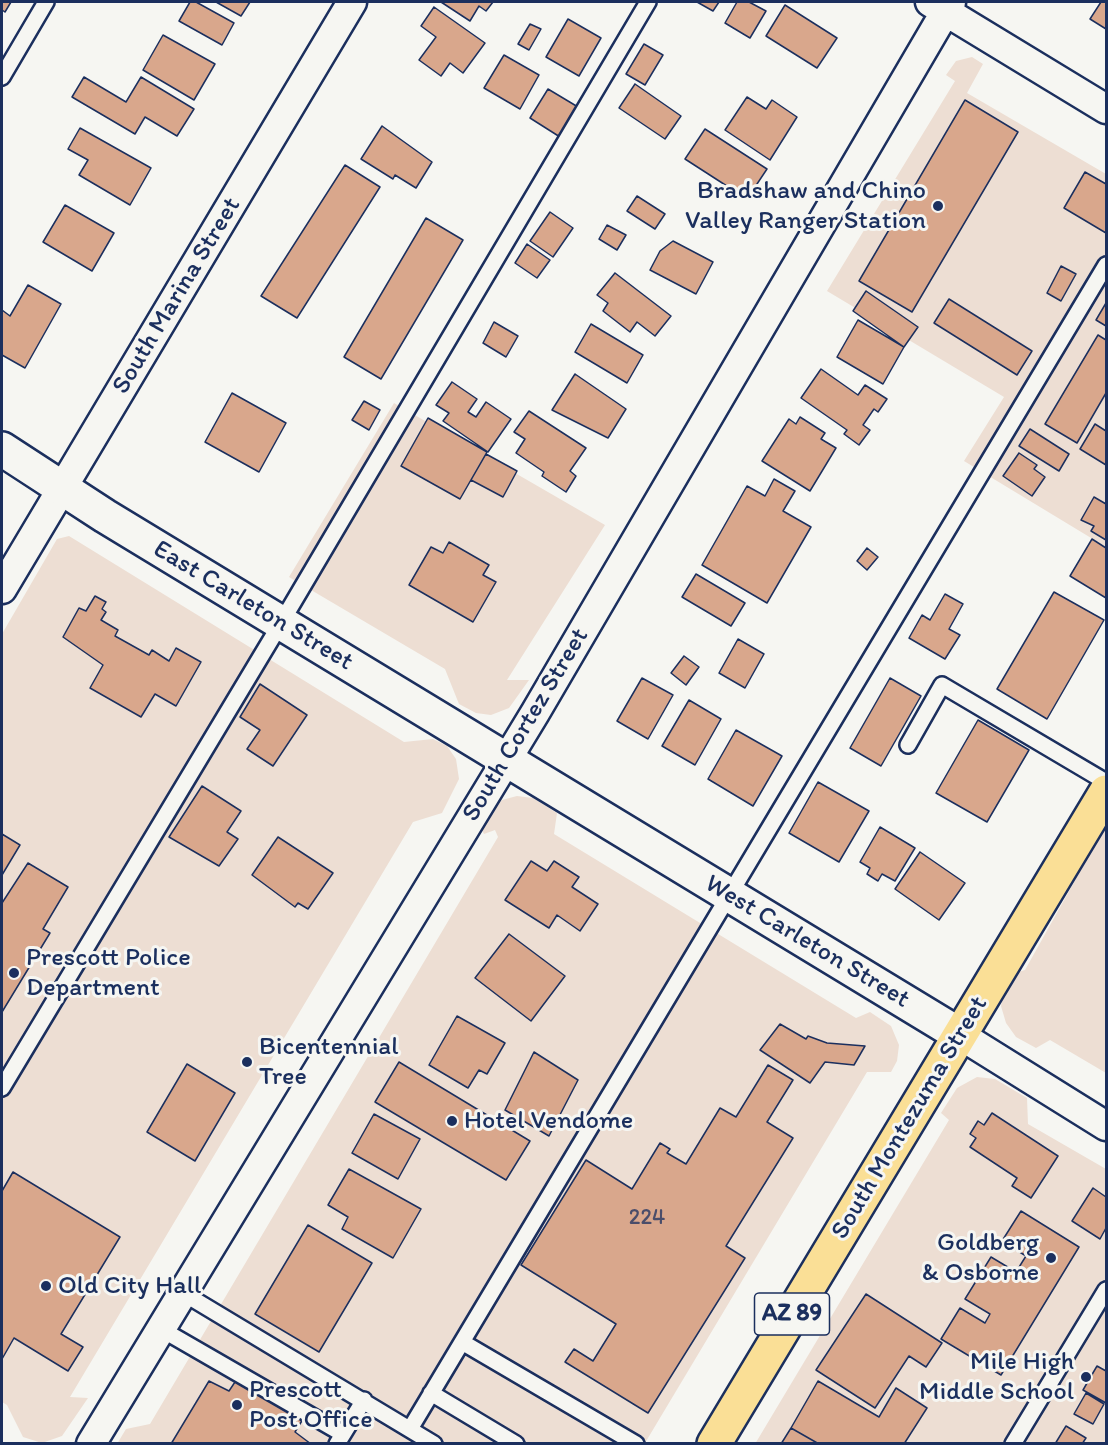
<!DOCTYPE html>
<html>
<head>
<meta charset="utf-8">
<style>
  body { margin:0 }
  #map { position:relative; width:1108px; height:1445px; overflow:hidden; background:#f6f6f2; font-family:Itim,sans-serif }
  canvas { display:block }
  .frame { position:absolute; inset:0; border:3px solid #1b2f5e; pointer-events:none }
</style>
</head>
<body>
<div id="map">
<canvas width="1108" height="1445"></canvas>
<div class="frame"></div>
</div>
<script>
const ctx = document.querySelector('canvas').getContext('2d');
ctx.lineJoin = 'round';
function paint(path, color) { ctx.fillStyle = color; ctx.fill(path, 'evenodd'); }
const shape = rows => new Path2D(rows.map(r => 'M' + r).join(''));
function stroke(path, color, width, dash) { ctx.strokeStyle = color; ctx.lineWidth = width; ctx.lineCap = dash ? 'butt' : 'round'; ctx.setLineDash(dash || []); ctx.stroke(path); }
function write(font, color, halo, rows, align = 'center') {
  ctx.font = font + ' Itim,sans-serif'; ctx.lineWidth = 6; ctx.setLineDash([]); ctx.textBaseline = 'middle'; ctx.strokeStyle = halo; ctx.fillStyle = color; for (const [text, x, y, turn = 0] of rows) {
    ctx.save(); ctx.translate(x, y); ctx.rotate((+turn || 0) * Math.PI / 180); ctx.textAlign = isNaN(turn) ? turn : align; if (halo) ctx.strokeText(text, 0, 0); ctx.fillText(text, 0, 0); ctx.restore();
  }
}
paint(shape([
  [972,57,983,64,967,93,1106,174,1106,547,964,461,1004,397,827,291,955,81,946,75,956,61],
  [394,403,605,525,507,680,529,680,509,708,491,715,476,713,459,704,445,669,289,577],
  [69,536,404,742,433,739,447,746,456,759,459,779,442,813,413,822,70,1397,88,1398,62,1436,42,1443,23,1437,7,1405,2,1402,2,634,57,539],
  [517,796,533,798,557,813,554,834,856,1018,870,1012,891,1026,899,1045,897,1061,891,1072,867,1072,645,1443,117,1444,126,1429,150,1424,498,837,495,830,484,834,482,830,492,810,502,800],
  [1106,825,1106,1073,1050,1040,1036,1048,1016,1037,1006,1023,1001,1006,1004,987,1011,974,1025,970],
  [977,1077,995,1079,1027,1098,1028,1124,1106,1169,1106,1443,755,1444,949,1120,941,1113,957,1088]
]), '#edded3');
const building = shape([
  [2,2,11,2,5,12,2,10,2,2],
  [190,2,196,2,234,23,222,45,179,21,190,2],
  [216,2,250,2,241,16,216,2],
  [441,2,493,2,486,11,479,6,470,21,441,2],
  [697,2,719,2,713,11,697,2],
  [737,2,749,2,766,11,750,38,725,23,737,2],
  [1101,2,1106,2,1106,29,1090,19,1101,2],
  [785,5,837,38,817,68,766,36,785,5],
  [434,7,485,43,463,73,450,63,441,76,419,60,436,37,421,26,434,7],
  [568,19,601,38,579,76,546,57,568,19],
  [530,24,541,29,529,50,518,44,530,24],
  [163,35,215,64,194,100,143,70,163,35],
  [644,44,663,55,645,85,626,74,644,44],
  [504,55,539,75,520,109,484,88,504,55],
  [84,77,126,102,141,77,194,109,177,136,145,117,135,134,72,97,84,77],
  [635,84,681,116,665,139,619,108,635,84],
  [548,89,578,107,560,137,530,118,548,89],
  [747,97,766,109,772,100,797,117,770,160,725,130,747,97],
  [965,100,1018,132,912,312,859,281,965,100],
  [382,126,432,162,416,188,395,175,393,179,361,159,382,126],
  [80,128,151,168,130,205,79,175,88,160,68,149,80,128],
  [705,129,767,169,747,199,685,159,705,129],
  [345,165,380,187,297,318,261,296,345,165],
  [1085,172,1106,184,1106,233,1064,208,1085,172],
  [637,196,665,214,655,229,627,211,637,196],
  [65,205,114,233,92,271,43,242,65,205],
  [550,212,573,228,553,257,530,241,550,212],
  [426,218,463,240,381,379,344,357,426,218],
  [607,225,626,235,617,250,599,239,607,225],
  [673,241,713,262,696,294,650,270,660,251,673,241],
  [527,244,550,260,537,278,515,263,527,244],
  [1061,266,1076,274,1061,301,1047,293,1061,266],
  [615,273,671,316,655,336,637,322,630,332,603,311,608,303,597,295,615,273],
  [28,285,61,304,25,368,2,355,2,310,10,316,28,285],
  [866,291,918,327,904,347,853,311,866,291],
  [949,299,1032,351,1017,375,934,323,949,299],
  [1106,303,1106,326,1096,320,1106,303],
  [858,320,904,347,883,384,837,357,858,320],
  [494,322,518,336,506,357,483,343,494,322],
  [591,324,643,355,627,383,575,352,591,324],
  [1098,335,1106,340,1106,393,1077,443,1045,424,1098,335],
  [821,369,858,395,865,385,887,399,878,412,874,409,863,425,870,430,859,445,844,434,847,430,801,398,821,369],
  [575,374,626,409,608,438,552,410,575,374],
  [452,382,477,399,468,412,476,417,486,402,511,419,488,452,443,421,449,413,436,405,452,382],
  [232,393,286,423,259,472,205,442,232,393],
  [364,401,380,410,369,430,352,420,364,401],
  [529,411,586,448,570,471,576,476,566,492,542,476,544,472,516,453,525,439,514,432,529,411],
  [800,417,825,433,821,439,836,448,810,491,762,461,789,419,796,424,800,417],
  [428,418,487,452,460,499,401,466,428,418],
  [1095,424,1106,431,1106,465,1080,449,1095,424],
  [1030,429,1069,454,1059,471,1019,446,1030,429],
  [1019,453,1037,465,1034,469,1045,477,1032,496,1003,476,1019,453],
  [486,454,517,471,503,497,471,480,486,454],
  [774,479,795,491,783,511,811,527,767,603,702,565,747,486,765,496,774,479],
  [1094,497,1106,504,1106,540,1091,531,1094,526,1081,520,1094,497],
  [1092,539,1106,548,1106,598,1070,576,1092,539],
  [449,542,489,565,483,575,496,582,473,622,409,585,431,547,443,553,449,542],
  [867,548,878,557,867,570,857,561,867,548],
  [696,574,745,603,731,626,682,597,696,574],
  [1054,592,1104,620,1047,719,997,689,1054,592],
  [945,594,963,604,949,629,960,635,945,659,909,638,922,615,930,620,945,594],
  [95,596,106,602,102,609,106,612,101,620,118,630,115,636,149,655,152,650,169,661,176,648,201,662,176,706,155,694,141,717,90,688,103,665,63,637,79,608,86,611,95,596],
  [738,639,764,654,745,688,719,673,738,639],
  [684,656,699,667,686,685,671,673,684,656],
  [642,678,673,695,648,739,617,721,642,678],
  [890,678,921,696,881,766,850,748,890,678],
  [260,684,307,715,273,766,247,749,260,730,240,717,260,684],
  [689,700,721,719,695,765,662,746,689,700],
  [978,720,1029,750,987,822,936,793,978,720],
  [736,730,782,756,753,806,708,779,736,730],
  [818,782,869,811,839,862,789,833,818,782],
  [202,786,241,811,227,832,238,839,219,866,169,837,202,786],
  [880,827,915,848,895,881,882,874,878,881,867,874,870,868,860,862,880,827],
  [2,834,20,845,2,875,2,834],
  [278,837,333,873,308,909,298,903,295,907,252,875,278,837],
  [920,852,965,883,939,920,895,889,920,852],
  [531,861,547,871,554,861,579,877,572,887,598,904,580,931,557,915,549,928,505,900,531,861],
  [28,863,68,887,43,929,50,933,2,1012,2,903,28,863],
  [509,934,565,976,531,1021,475,978,509,934],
  [457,1016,505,1043,487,1074,479,1070,468,1088,429,1065,457,1016],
  [780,1024,806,1039,808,1036,827,1043,865,1046,854,1065,825,1062,810,1083,760,1050,780,1024],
  [534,1052,578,1080,549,1136,505,1110,534,1052],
  [399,1062,530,1141,506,1180,375,1102,399,1062],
  [187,1064,235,1093,195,1161,147,1132,187,1064],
  [768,1065,793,1080,767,1122,793,1138,726,1246,745,1258,648,1413,565,1362,574,1349,593,1361,616,1324,521,1265,586,1160,632,1189,660,1143,670,1149,667,1153,686,1164,720,1108,736,1117,768,1065],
  [992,1113,1058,1156,1031,1198,1012,1186,1017,1178,970,1147,976,1138,970,1134,978,1121,984,1125,992,1113],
  [374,1114,420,1139,398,1179,352,1153,374,1114],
  [349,1169,421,1209,393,1258,342,1229,348,1217,328,1205,349,1169],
  [13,1172,120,1237,61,1334,83,1347,68,1371,14,1338,2,1359,2,1191,13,1172],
  [1093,1188,1106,1197,1106,1228,1100,1239,1072,1221,1093,1188],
  [1021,1211,1079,1247,1001,1375,941,1339,960,1308,985,1323,990,1314,965,1299,991,1257,1016,1272,1026,1256,1002,1241,1021,1211],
  [308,1225,372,1263,319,1352,255,1314,308,1225],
  [866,1294,942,1343,926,1367,909,1356,875,1408,816,1370,866,1294],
  [1097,1366,1106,1371,1106,1403,1083,1390,1097,1366],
  [237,1379,303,1419,295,1432,311,1444,171,1444,209,1381,229,1391,237,1379],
  [818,1381,879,1417,896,1388,927,1408,904,1444,819,1444,791,1428,818,1381],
  [1086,1393,1104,1404,1093,1424,1074,1414,1086,1393],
  [1066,1426,1086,1438,1082,1444,1055,1444,1066,1426],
  [791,1428,819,1444,781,1444,791,1428]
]);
paint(building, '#d9a78c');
stroke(building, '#1b2f5e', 1.5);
const lane = shape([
  [2,77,46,2],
  [908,745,942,685,1106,782],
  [2,1088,281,623,648,2],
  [183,1293,434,1444],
  [161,1329,343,1434],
  [462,1342,636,1444],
  [431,1393,516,1444],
  [410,1429,1106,265],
  [337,1444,364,1400],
  [1013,1444,1106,1290]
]);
const street = shape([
  [930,2,1106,109],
  [2,589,352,2],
  [960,1035,1106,1126],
  [91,1444,535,713,951,2]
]);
const secondary = shape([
  [2,449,105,516,960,1035]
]);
const primary = shape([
  [714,1444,1106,792]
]);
stroke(lane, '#1b2f5e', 20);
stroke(street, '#1b2f5e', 33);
stroke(secondary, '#1b2f5e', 38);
stroke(primary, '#1b2f5e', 38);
stroke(lane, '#f6f6f2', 15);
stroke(street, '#f6f6f2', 28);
stroke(secondary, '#f6f6f2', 33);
stroke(primary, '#fadf96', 33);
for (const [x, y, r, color] of [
  [938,206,6,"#1b2f5e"],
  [14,973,6,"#1b2f5e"],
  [247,1062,6,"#1b2f5e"],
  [452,1121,6,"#1b2f5e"],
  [1051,1258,6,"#1b2f5e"],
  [46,1286,6,"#1b2f5e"],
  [1086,1377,6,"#1b2f5e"],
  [237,1405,6,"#1b2f5e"]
]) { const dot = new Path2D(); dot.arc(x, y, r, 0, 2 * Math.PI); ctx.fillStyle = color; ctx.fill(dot); stroke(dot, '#f6f6f2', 2); }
write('22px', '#4a4d6a', null, [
  ["224",647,1218]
]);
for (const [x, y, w] of [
  [792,1314,75]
]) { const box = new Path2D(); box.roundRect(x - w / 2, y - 21, w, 42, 4.5); ctx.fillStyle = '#f6f6f2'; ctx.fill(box); stroke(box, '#1b2f5e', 1.5); }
write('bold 24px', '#1b2f5e', null, [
  ["AZ 89",792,1314]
]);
write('26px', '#1b2f5e', '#f6f6f2', [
  ["Bradshaw and Chino",926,191,"right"],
  ["Valley Ranger Station",926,221,"right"],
  ["Prescott Police",26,958],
  ["Department",26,988],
  ["Bicentennial",259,1047],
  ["Tree",259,1077],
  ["Hotel Vendome",464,1121],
  ["Goldberg",1039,1243,"right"],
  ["& Osborne",1039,1273,"right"],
  ["Old City Hall",58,1286],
  ["Mile High",1074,1362,"right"],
  ["Middle School",1074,1392,"right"],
  ["Prescott",249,1390],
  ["Post Office",249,1420]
], 'left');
write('26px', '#1b2f5e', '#f6f6f2', [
  ["South Marina Street",177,296,-59],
  ["East Carleton Street",253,606,31],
  ["South Cortez Street",526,725,-59],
  ["West Carleton Street",807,942,31],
  ["South Montezuma Street",910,1118,-59]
]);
</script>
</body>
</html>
